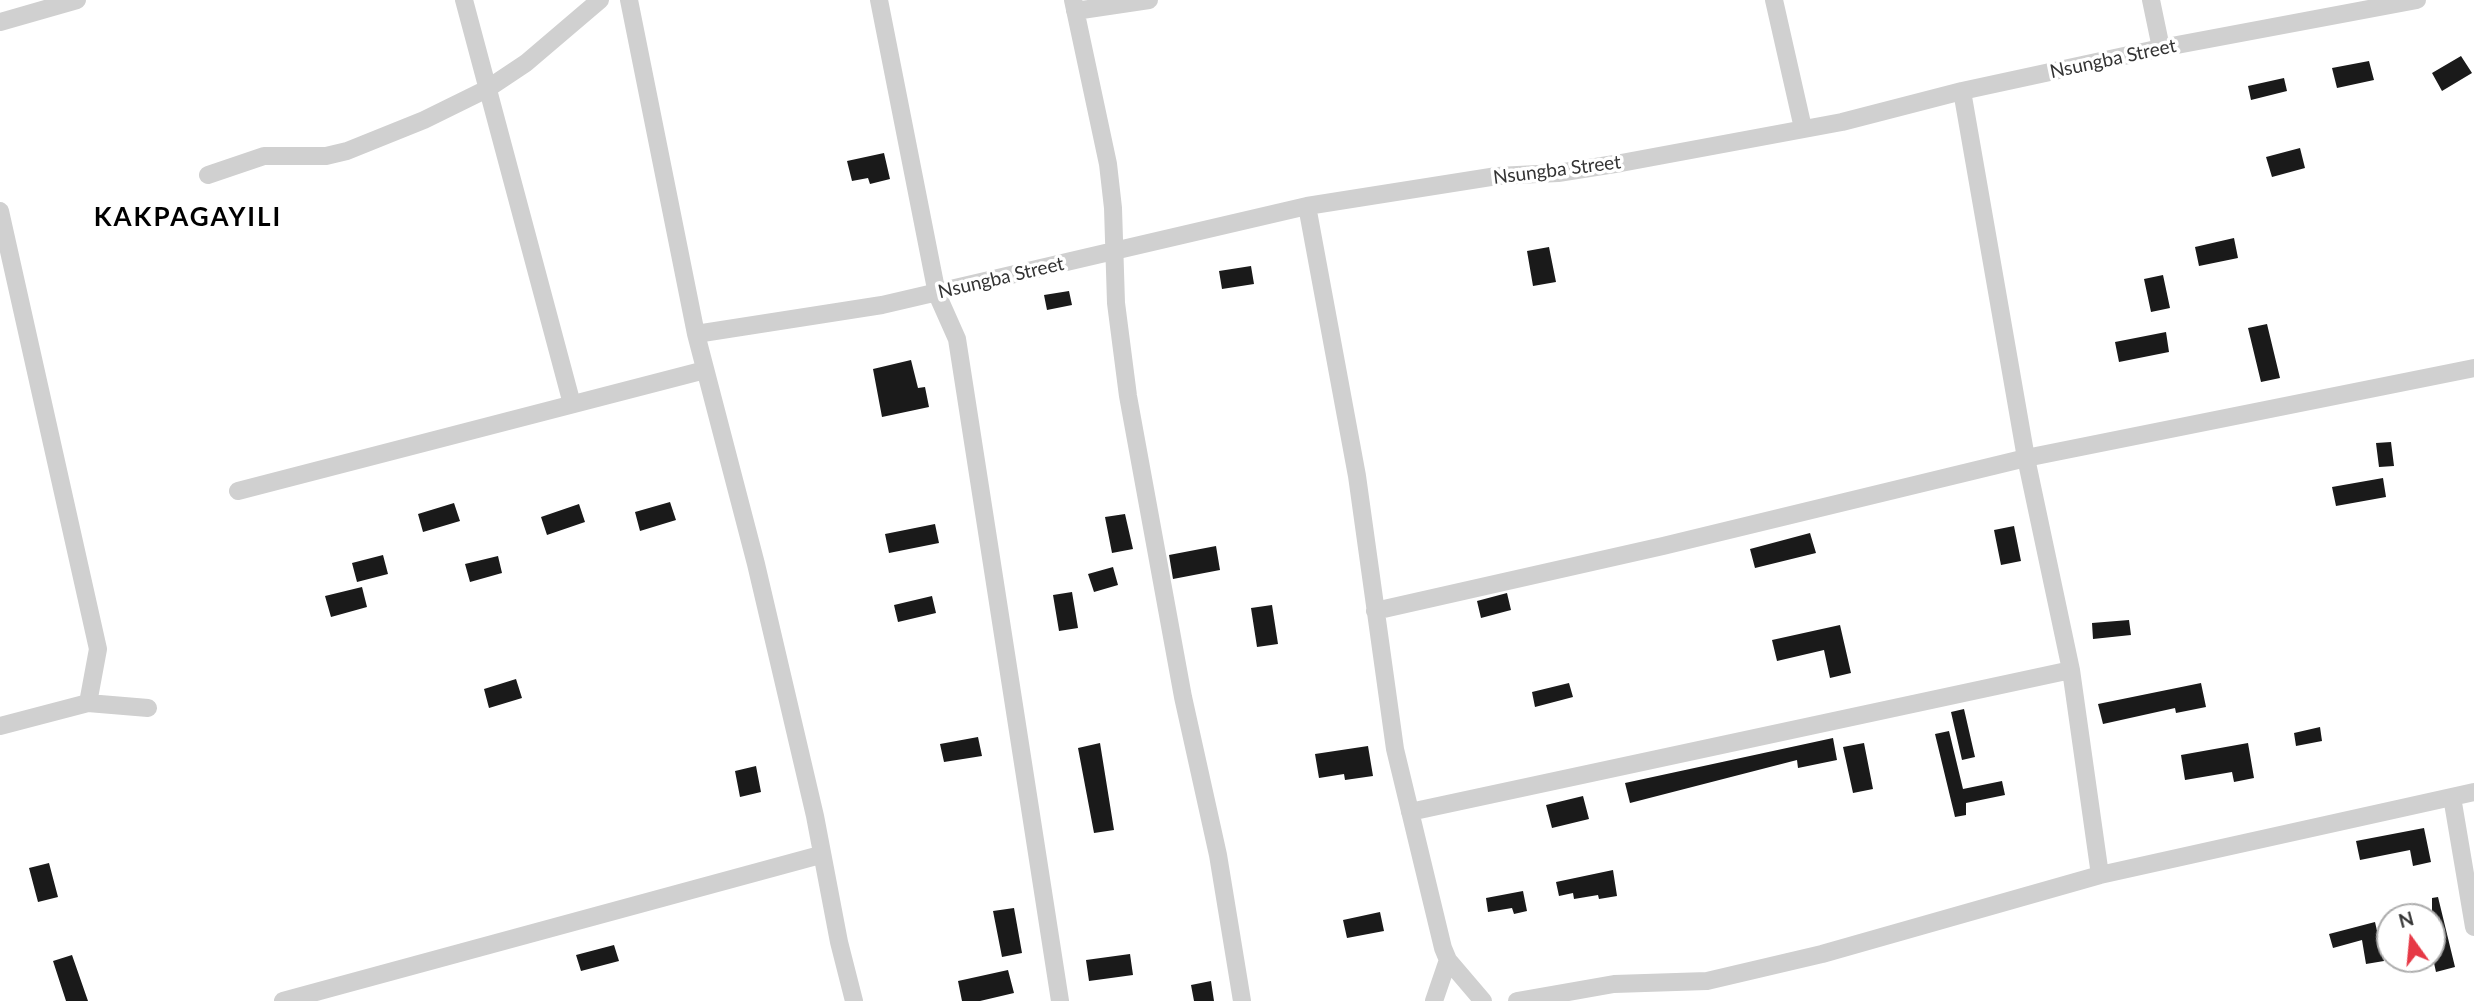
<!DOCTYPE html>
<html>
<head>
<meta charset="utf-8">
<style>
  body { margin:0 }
  #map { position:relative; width:2474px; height:1001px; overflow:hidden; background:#fff; font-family:Lato,sans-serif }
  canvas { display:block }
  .north { position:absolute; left:2376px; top:903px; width:70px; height:70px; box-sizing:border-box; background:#fff; border:2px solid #adadad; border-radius:50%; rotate:345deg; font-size:19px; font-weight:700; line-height:28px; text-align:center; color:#333 }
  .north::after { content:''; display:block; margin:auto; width:24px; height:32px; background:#e63946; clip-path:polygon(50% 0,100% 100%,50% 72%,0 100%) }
</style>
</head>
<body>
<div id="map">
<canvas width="2474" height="1001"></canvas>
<div class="north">N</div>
</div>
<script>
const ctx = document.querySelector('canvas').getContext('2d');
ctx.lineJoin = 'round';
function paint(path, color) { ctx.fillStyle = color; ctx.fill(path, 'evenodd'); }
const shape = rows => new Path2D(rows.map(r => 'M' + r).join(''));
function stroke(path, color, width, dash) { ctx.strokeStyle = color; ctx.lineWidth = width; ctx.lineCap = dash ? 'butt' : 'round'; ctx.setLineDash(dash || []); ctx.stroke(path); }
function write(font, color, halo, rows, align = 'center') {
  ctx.font = font + ' Lato,sans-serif'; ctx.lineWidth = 7; ctx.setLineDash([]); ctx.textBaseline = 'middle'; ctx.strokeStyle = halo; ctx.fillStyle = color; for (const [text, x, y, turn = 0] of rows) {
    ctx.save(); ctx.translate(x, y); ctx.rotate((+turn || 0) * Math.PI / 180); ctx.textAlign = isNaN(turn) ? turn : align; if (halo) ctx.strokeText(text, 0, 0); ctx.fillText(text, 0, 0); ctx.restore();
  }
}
paint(shape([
  [2461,56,2472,73,2442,91,2432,73],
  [2369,61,2374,80,2337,88,2332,68],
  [2284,78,2287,91,2251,100,2248,86],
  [2300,148,2305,168,2272,177,2266,157],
  [884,153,890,179,870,184,868,178,852,181,847,161],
  [2234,238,2238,258,2199,266,2195,247],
  [1549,247,1556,282,1533,286,1527,251],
  [1251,266,1254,284,1222,289,1219,271],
  [2163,275,2170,308,2151,312,2144,279],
  [1069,291,1072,305,1047,310,1044,295],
  [2267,324,2280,378,2261,382,2248,328],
  [2166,332,2169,352,2119,362,2115,342],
  [911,360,918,388,925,387,929,407,882,417,873,369],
  [2391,442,2394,466,2379,467,2376,443],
  [2383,478,2386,497,2336,506,2332,487],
  [670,502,676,520,640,531,635,512],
  [454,503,460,521,423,532,418,514],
  [579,504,585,522,547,535,541,517],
  [1125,514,1133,549,1112,553,1105,517],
  [935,524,939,543,889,553,885,534],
  [2014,526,2021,561,2001,565,1994,530],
  [1810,533,1816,553,1755,568,1750,549],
  [1216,546,1220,570,1173,579,1169,555],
  [383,555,388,574,357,582,352,563],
  [498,556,502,573,470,582,465,564],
  [1113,567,1118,585,1094,592,1088,574],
  [362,587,367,607,331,617,325,596],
  [1072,592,1078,628,1059,631,1053,595],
  [1507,593,1511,610,1481,618,1477,601],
  [932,596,936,613,898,622,894,605],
  [1272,605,1278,644,1257,647,1251,608],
  [2129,620,2131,635,2093,639,2092,623],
  [1840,625,1851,673,1830,678,1824,650,1777,661,1772,640],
  [516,679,522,698,489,708,484,689],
  [1569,683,1573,697,1535,707,1532,692],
  [2201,683,2206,707,2176,713,2175,708,2103,724,2098,704],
  [1964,709,1975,757,1962,760,1951,712],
  [2320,727,2322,741,2296,746,2294,733],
  [1949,731,1963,789,2002,781,2005,795,1966,803,1966,815,1955,817,1935,734],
  [978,737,982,756,944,762,940,744],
  [1833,738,1837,760,1798,768,1797,760,1630,803,1625,783],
  [1100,743,1114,830,1094,833,1078,748],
  [1864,743,1873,789,1853,793,1843,747],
  [2248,743,2254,778,2234,782,2232,772,2185,780,2181,755],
  [1368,746,1373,776,1345,780,1344,774,1319,778,1315,754],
  [756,766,761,792,740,797,735,771],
  [1583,796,1589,819,1552,828,1546,805],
  [2424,828,2431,862,2413,866,2410,850,2360,860,2356,841],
  [49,863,58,897,38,902,29,868],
  [1613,870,1617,896,1599,899,1598,895,1574,899,1573,893,1559,896,1556,882],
  [1523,891,1527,911,1514,914,1512,908,1488,912,1486,898],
  [2438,897,2455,967,2436,972,2432,954,2432,898],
  [1014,908,1022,953,1002,957,993,911],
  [1380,912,1384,931,1347,938,1343,920],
  [2375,922,2384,961,2366,964,2362,940,2333,948,2329,934],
  [614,945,619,961,581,971,576,955],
  [1130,954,1133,975,1089,981,1086,960],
  [72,955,88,1001,66,1001,53,961],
  [1008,970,1014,993,980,1001,962,1001,958,981],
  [1211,981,1214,1001,1194,1001,1191,985]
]), '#1a1a1a');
stroke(shape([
  [464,0,572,404],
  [629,0,696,334,756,564,815,816,839,942,854,1001],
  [879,0,937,294,957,339,1060,1001],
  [1073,0,1108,164,1113,208,1116,303,1128,396,1183,697,1218,855,1242,1001],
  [1774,0,1803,128],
  [2151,0,2161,48],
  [1075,11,1149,0],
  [0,22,77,0],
  [1962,91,2026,458,2071,670,2100,875],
  [208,175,264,156,326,156,347,151,424,120,487,89,526,63,600,0],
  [1307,206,1357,476,1395,749,1443,948,1448,960,1483,1001],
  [0,211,98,649,88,703],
  [696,334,882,305,1307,206,1497,176,1558,173,1621,163,1842,122,1962,91,2161,48,2417,0],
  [238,491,705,370],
  [1375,611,1663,546,2026,458,2474,368],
  [0,726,88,703,148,708],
  [2452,797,2474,927],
  [1410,812,2071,670],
  [283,1001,820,855],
  [1434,1001,1448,960],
  [1517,1001,1614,984,1707,981,1822,954,2100,875,2474,792]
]), '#d0d0d0', 18);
write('19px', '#333', '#fff', [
  ["Nsungba Street",2113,59,-12],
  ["Nsungba Street",1557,170,-7],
  ["Nsungba Street",1001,278,-13]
]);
ctx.letterSpacing = '2px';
write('bold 26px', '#000', '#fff', [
  ["KAKPAGAYILI",188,218]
]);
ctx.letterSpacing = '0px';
</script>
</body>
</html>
